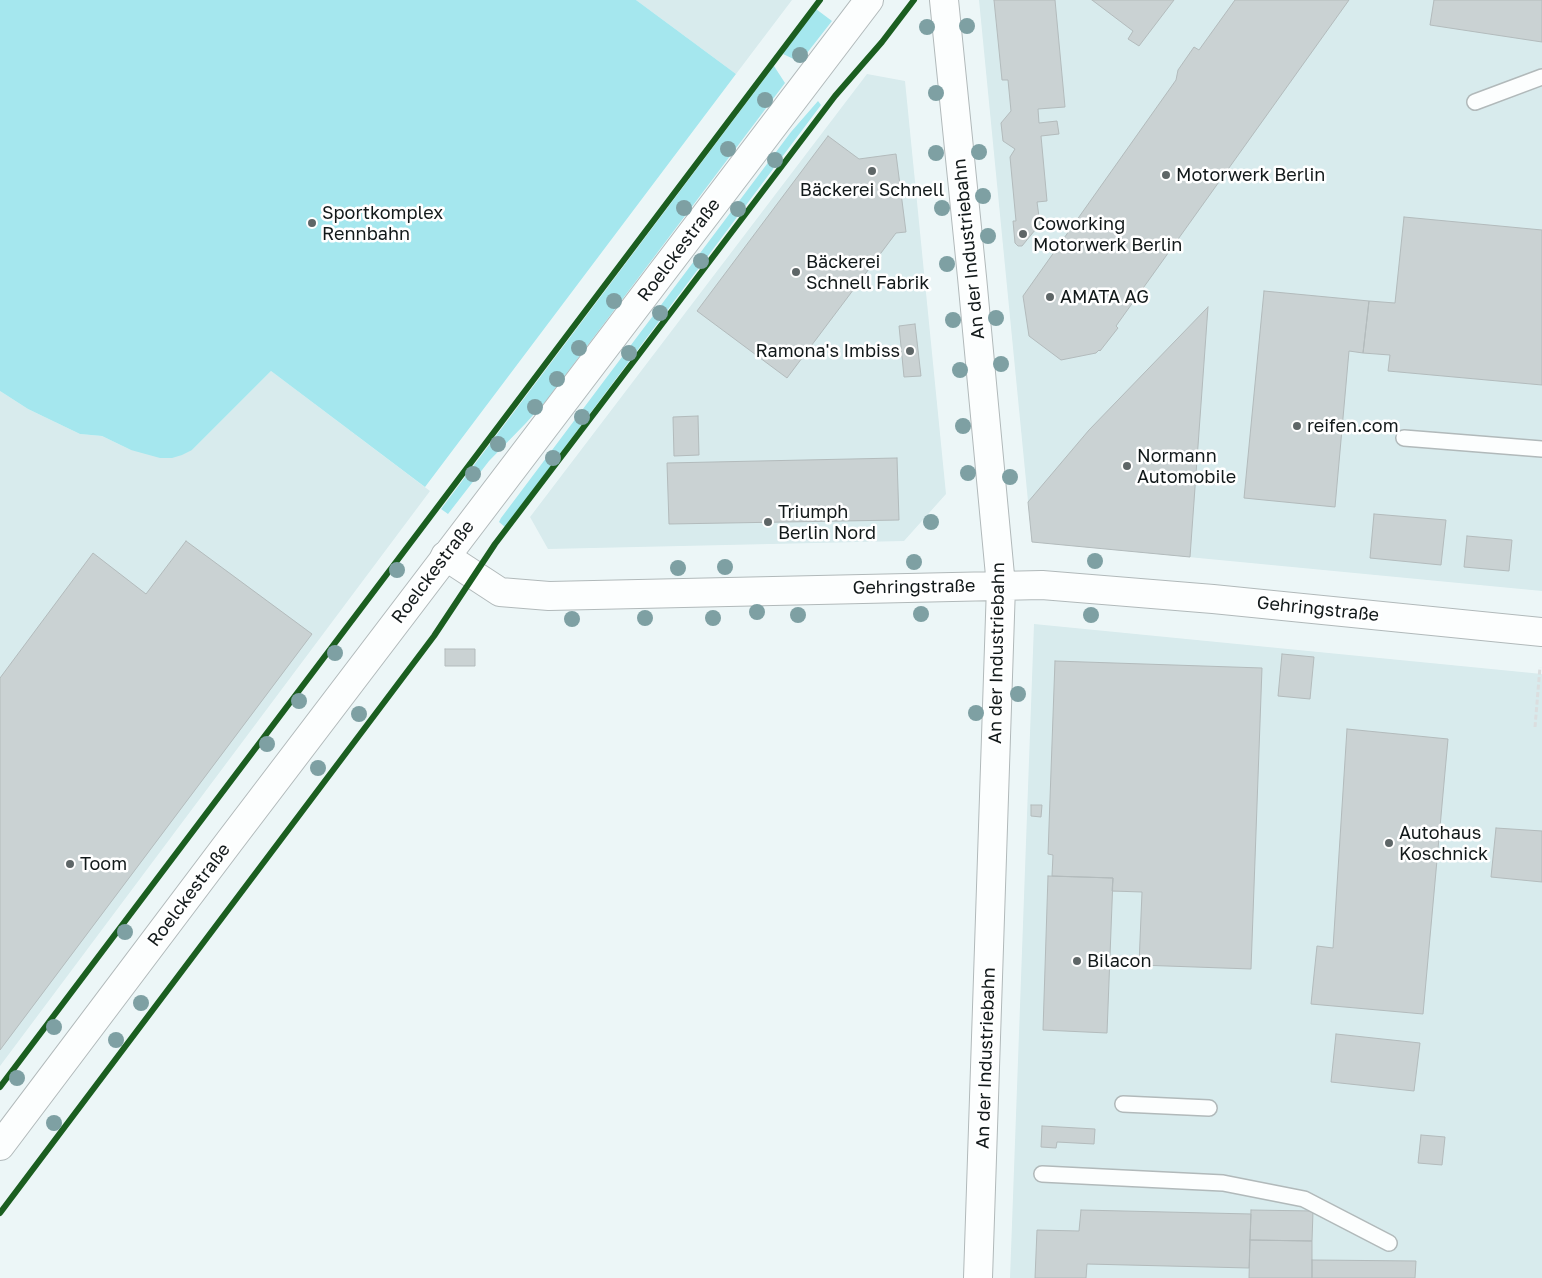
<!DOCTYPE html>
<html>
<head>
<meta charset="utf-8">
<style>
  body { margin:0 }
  canvas { display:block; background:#ecf6f7 }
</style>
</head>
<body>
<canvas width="1542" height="1278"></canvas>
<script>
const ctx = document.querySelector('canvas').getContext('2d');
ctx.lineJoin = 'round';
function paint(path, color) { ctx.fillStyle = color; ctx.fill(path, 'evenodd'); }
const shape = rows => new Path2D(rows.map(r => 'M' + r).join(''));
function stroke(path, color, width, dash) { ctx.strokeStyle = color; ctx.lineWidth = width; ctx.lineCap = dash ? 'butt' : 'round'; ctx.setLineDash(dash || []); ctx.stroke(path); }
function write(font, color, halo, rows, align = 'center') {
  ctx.font = font + ' "Golos Text",sans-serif'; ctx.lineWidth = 5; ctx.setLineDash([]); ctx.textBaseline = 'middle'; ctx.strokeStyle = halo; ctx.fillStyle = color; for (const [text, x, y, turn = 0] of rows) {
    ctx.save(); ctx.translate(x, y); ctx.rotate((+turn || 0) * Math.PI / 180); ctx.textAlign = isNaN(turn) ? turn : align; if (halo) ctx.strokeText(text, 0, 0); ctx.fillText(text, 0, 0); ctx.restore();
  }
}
paint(shape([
  [636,0,792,0,736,74],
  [979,0,1542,0,1542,591,1032,542],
  [867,74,905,81,946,494,904,541,548,549,530,517],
  [271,371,430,491,0,1066,0,391,28,409,80,434,102,436,131,450,192,450],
  [1034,624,1542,674,1542,1278,1010,1278]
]), '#d8ebed');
paint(shape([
  [0,0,636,0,736,74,425,487,271,371,192,450,182,455,172,458,160,458,131,450,102,436,80,434,28,409,0,391],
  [816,9,832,21,800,62,783,54],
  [774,66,785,83,545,402,526,423,489,461,448,514,441,509],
  [818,101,821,105,505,527,499,522,501,518,791,132]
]), '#a5e7ee');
const building = shape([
  [994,0,1055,0,1065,107,1038,109,1039,123,1057,121,1059,134,1041,136,1047,201,1037,202,1040,224,1022,246,1018,246,1015,243,1013,221,1016,221,1010,157,1015,149,1003,141,1001,123,1011,111,1008,80,1002,80,994,0],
  [1092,0,1174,0,1139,46,1128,39,1133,31,1092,0],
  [1235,0,1349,0,1116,326,1118,328,1100,351,1099,350,1096,353,1061,360,1029,336,1023,296,1176,80,1178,70,1194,47,1199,50,1235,0],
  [1434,0,1542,0,1542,42,1430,25,1434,0],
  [828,136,859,159,896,154,906,232,896,233,787,378,697,311,828,136],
  [1404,217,1542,230,1542,385,1388,371,1390,355,1363,353,1369,301,1395,303,1404,217],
  [1264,291,1369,301,1363,353,1349,351,1335,507,1244,498,1264,291],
  [1208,307,1190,557,1032,542,1028,502,1089,430,1208,307],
  [915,324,921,376,904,377,899,326,915,324],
  [698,416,699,455,674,456,673,417,698,416],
  [897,458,899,520,669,524,667,463,897,458],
  [1374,514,1446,520,1441,565,1370,558,1374,514],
  [1467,536,1512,540,1509,571,1464,567,1467,536],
  [186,541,312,634,0,1050,0,678,93,553,146,594,186,541],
  [445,649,475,649,475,666,445,666,445,649],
  [1282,654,1314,657,1310,699,1278,696,1282,654],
  [1055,661,1262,668,1251,969,1139,965,1142,892,1112,891,1113,878,1052,876,1053,855,1048,854,1055,661],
  [1347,729,1448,739,1423,1014,1311,1004,1317,946,1333,948,1347,729],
  [1031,805,1042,805,1041,817,1031,816,1031,805],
  [1496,828,1542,831,1542,882,1491,877,1496,828],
  [1048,876,1113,878,1107,1033,1043,1030,1048,876],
  [1336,1034,1420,1043,1414,1091,1331,1082,1336,1034],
  [1042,1126,1095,1129,1094,1144,1057,1142,1056,1148,1041,1147,1042,1126],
  [1421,1135,1445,1137,1442,1165,1418,1163,1421,1135],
  [1081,1210,1251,1214,1249,1268,1087,1264,1086,1278,1035,1278,1037,1230,1079,1231,1081,1210],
  [1251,1210,1313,1211,1312,1241,1250,1240,1251,1210],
  [1250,1240,1312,1241,1312,1278,1249,1278,1250,1240],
  [1312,1260,1416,1261,1415,1278,1312,1278,1312,1260]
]);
paint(building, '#cad2d3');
stroke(building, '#b3bbbc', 1);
const lane = shape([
  [1475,102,1542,77],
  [1404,438,1542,449],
  [1123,1104,1209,1108],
  [1042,1174,1223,1183,1304,1199,1389,1243]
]);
const street = shape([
  [944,0,972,277,1001,586,978,1278],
  [445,556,500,592,549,596,1042,585,1213,599,1542,632]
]);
const secondary = shape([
  [0,1146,229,842,869,0]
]);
stroke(lane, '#b1b9ba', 18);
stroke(street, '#b1b9ba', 30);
stroke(secondary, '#b1b9ba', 30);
stroke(shape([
  [1535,727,1540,667]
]), '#dbdedf', 3, [5, 2.5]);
stroke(lane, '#fcfefe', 15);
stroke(street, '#fcfefe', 28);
stroke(secondary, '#fcfefe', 28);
stroke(shape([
  [0,1087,820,0],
  [0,1213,434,636,495,544,835,96,882,42,914,0]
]), '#1b5e20', 6);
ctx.fillStyle = '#7ea0a3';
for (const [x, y] of [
  [967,26],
  [927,27],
  [800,55],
  [936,93],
  [765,100],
  [728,149],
  [979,152],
  [936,153],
  [775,160],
  [983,196],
  [684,208],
  [942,208],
  [738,209],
  [988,236],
  [701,261],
  [947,264],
  [614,301],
  [660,313],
  [996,318],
  [953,320],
  [579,348],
  [629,353],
  [1001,364],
  [960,370],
  [557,379],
  [535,407],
  [582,417],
  [963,426],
  [498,444],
  [553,458],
  [968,473],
  [473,474],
  [1010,477],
  [931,522],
  [1095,561],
  [914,562],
  [725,567],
  [678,568],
  [397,570],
  [757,612],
  [921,614],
  [798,615],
  [1091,615],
  [645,618],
  [713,618],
  [572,619],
  [335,653],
  [1018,694],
  [299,701],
  [976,713],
  [359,714],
  [267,744],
  [318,768],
  [125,932],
  [141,1003],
  [54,1027],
  [116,1040],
  [17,1078],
  [54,1123]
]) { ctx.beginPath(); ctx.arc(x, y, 8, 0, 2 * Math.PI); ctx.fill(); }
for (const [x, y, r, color] of [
  [872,171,5,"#5e6667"],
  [1166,175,5,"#5e6667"],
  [312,223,5,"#5e6667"],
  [1023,234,5,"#5e6667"],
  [796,272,5,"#5e6667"],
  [1050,297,5,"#5e6667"],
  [910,351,5,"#5e6667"],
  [1297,426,5,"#5e6667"],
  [1127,466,5,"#5e6667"],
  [768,522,5,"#5e6667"],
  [1389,843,5,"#5e6667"],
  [70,864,5,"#5e6667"],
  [1077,961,5,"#5e6667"]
]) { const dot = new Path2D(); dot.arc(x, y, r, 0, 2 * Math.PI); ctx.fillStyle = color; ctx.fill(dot); stroke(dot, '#fff', 2); }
write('18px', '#12191a', '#fff', [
  ["Motorwerk Berlin",1176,175],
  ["Bäckerei Schnell",872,190,"center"],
  ["Sportkomplex",322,213],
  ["Rennbahn",322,234],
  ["Coworking",1033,224],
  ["Motorwerk Berlin",1033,245],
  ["Bäckerei",806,262],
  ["Schnell Fabrik",806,283],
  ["AMATA AG",1060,297],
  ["Ramona's Imbiss",900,351,"right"],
  ["reifen.com",1307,426],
  ["Normann",1137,456],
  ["Automobile",1137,477],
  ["Triumph",778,512],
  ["Berlin Nord",778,533],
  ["Autohaus",1399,833],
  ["Koschnick",1399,854],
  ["Toom",80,864],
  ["Bilacon",1087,961]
], 'left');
write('18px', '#12191a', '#fff', [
  ["An der Industriebahn",969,249,-96],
  ["Roelckestraße",679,250,-53],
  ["Roelckestraße",433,572,-53],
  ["Gehringstraße",914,587,-1],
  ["Gehringstraße",1318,609,6],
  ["An der Industriebahn",997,653,-89],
  ["Roelckestraße",189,895,-53],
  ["An der Industriebahn",986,1058,-88]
]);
</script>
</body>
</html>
